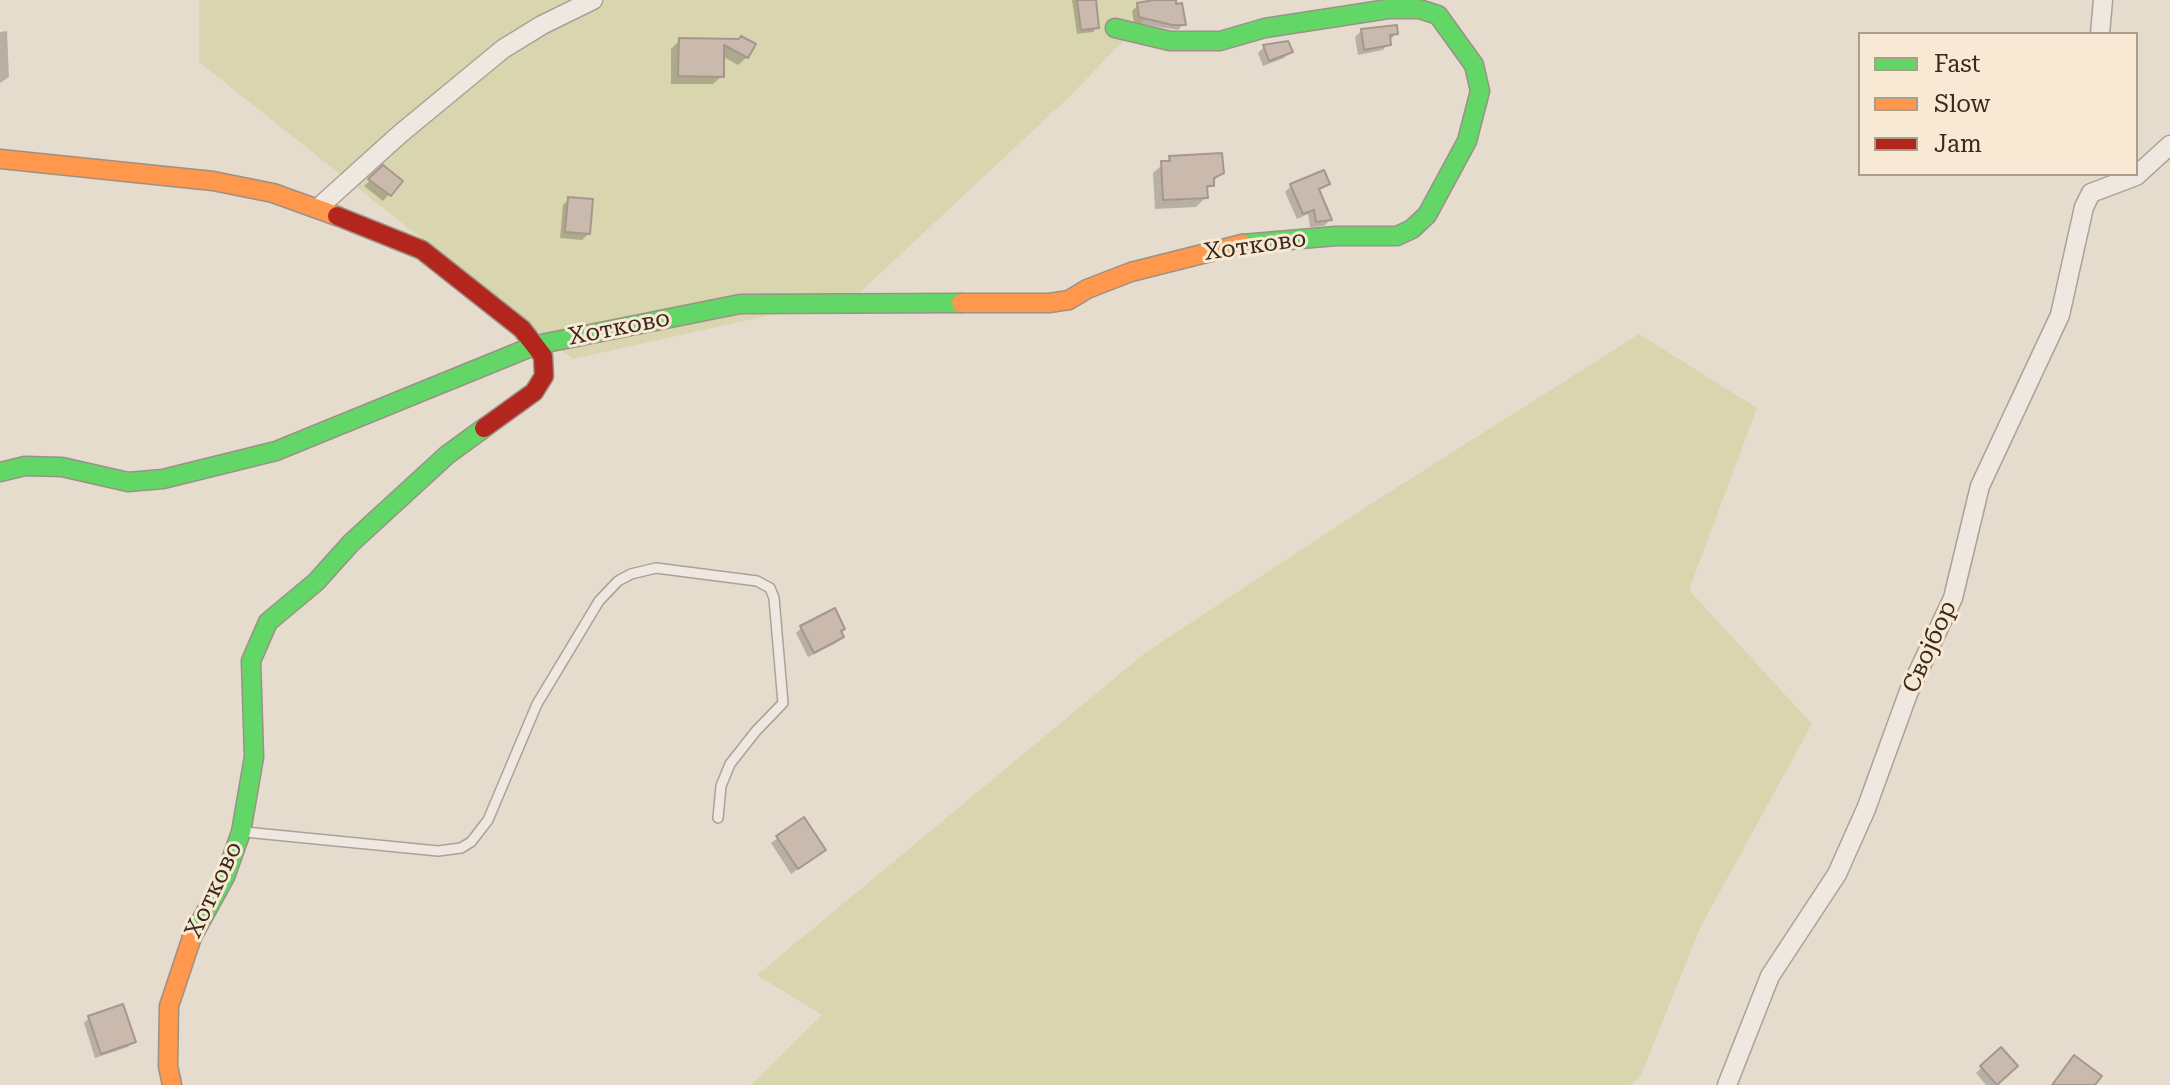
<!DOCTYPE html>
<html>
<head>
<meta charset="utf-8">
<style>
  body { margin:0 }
  #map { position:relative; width:2170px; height:1085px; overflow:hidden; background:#e6dcce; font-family:"Roboto Serif",serif }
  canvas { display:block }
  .legend { position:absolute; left:1858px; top:32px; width:280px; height:144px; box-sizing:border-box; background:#f7e9d3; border:2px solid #ac9c8a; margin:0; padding:10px 14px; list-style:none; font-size:24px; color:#3b291d }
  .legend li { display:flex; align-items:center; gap:16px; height:40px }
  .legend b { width:40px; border:2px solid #ac9c8a }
</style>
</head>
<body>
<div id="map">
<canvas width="2170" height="1085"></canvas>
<ul class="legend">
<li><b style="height:10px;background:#63d668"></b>Fast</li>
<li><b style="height:10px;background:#ff974d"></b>Slow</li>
<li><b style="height:10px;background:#b3261e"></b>Jam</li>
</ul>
</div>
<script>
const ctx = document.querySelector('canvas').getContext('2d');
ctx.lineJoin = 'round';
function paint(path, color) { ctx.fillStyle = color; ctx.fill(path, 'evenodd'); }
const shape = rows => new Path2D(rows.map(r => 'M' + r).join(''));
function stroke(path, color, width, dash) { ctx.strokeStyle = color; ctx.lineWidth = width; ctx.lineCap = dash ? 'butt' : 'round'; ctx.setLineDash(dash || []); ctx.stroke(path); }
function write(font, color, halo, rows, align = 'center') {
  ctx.font = font + ' "Roboto Serif",serif'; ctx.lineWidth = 6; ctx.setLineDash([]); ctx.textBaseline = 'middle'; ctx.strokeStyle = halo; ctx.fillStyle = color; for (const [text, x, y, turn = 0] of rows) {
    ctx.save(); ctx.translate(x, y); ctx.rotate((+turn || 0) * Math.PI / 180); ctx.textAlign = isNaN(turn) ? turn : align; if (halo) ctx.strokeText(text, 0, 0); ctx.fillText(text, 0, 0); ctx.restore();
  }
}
paint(shape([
  [199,0,1163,0,1068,98,856,296,573,359,199,62],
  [1639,334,1757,408,1689,590,1812,724,1701,926,1641,1075,1631,1085,751,1085,822,1015,757,975,1145,653,1366,507]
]), '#d9d5af');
paint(shape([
  [1072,0,1093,0,1097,27,1093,32,1077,34],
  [1138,5,1184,24,1178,30,1134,23,1132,11],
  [7,31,9,77,0,83,0,32],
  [1361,31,1396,33,1383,50,1358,55,1355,37],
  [680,40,738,41,747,57,738,65,722,56,722,76,713,84,671,84,671,49],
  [1287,43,1290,52,1284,58,1263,66,1258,53,1264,47],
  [1170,158,1221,173,1205,192,1206,197,1196,207,1155,209,1153,173],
  [383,168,400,181,383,201,364,186],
  [1328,184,1318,191,1330,220,1324,226,1310,227,1308,214,1297,219,1285,192,1291,186],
  [569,199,588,234,582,240,560,238,563,205],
  [802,627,839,632,842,637,836,643,808,657,796,633],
  [803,820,824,850,791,874,771,843],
  [90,1017,134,1041,128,1047,95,1058,84,1023],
  [2001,1050,2015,1066,1995,1085,1986,1085,1976,1073]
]), '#0003');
const building = shape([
  [1077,0,1096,0,1099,28,1081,30,1077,0],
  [1154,0,1176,0,1176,4,1182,3,1186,25,1172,25,1139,17,1137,3,1154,0],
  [1397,25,1398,34,1390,35,1391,45,1364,50,1361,29,1397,25],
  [741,36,756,44,748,58,724,45,724,77,678,76,679,38,739,39,741,36],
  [1288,41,1293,52,1269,61,1263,45,1288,41],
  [1222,153,1224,173,1214,178,1214,186,1207,186,1208,198,1163,200,1161,161,1170,161,1169,156,1222,153],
  [383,165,403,181,391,196,368,179,383,165],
  [1324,170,1330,184,1319,189,1332,220,1316,222,1314,210,1303,214,1290,184,1324,170],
  [568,197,593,199,590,234,565,232,568,197],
  [835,608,845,629,841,631,844,637,814,653,800,626,835,608],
  [804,817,826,850,798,869,776,836,804,817],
  [123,1004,136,1042,101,1054,88,1016,123,1004],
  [2001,1047,2018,1066,1997,1085,1980,1066,2001,1047],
  [2074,1055,2102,1076,2095,1085,2052,1085,2074,1055]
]);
paint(building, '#cabaae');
stroke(building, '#a6978d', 2);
const lane = shape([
  [245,832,438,851,461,848,471,842,488,820,537,704,599,601,618,581,631,574,656,568,757,581,770,588,774,598,783,703,756,731,730,764,721,786,718,818]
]);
const street = shape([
  [2100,34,2103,0],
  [2091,193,2136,176,2170,145],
  [318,208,400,134,503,49,542,25,593,0],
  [1727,1085,1770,976,1837,874,1866,809,1909,691,1953,598,1980,486,2060,315,2084,207,2091,193]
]);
const fast = shape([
  [1115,28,1170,41,1220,41,1265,28,1388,9,1419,9,1438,15,1474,65,1480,91,1467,141,1427,215,1412,229,1397,236,1336,236,1242,244],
  [0,472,25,466,62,467,128,482,163,479,276,451,536,345,740,304,961,303],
  [192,937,225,877,241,832,254,757,251,661,268,622,316,582,351,543,447,455,484,428]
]);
const slow = shape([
  [0,159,213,181,273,193,337,216],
  [961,303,1049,303,1069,300,1087,289,1131,272,1242,244],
  [172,1085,168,1066,169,1006,192,937]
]);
const jam = shape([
  [337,216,422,250,522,329,543,356,544,376,534,392,484,428]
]);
stroke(lane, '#aba197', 12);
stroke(street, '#aba197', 21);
stroke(fast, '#9b9186', 21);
stroke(slow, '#9b9186', 21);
stroke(jam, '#9b9186', 21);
stroke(lane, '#eee8e0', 9);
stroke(street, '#eee8e0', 18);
stroke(fast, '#63d668', 18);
stroke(slow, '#ff974d', 18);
stroke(jam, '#b3261e', 18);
write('24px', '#3b291d', '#f7e9d3', [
  ["Хотково",1255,246,-8],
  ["Хотково",619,328,-11],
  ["Својбор",1930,647,-66],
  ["Хотково",214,890,-65]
]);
</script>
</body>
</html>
